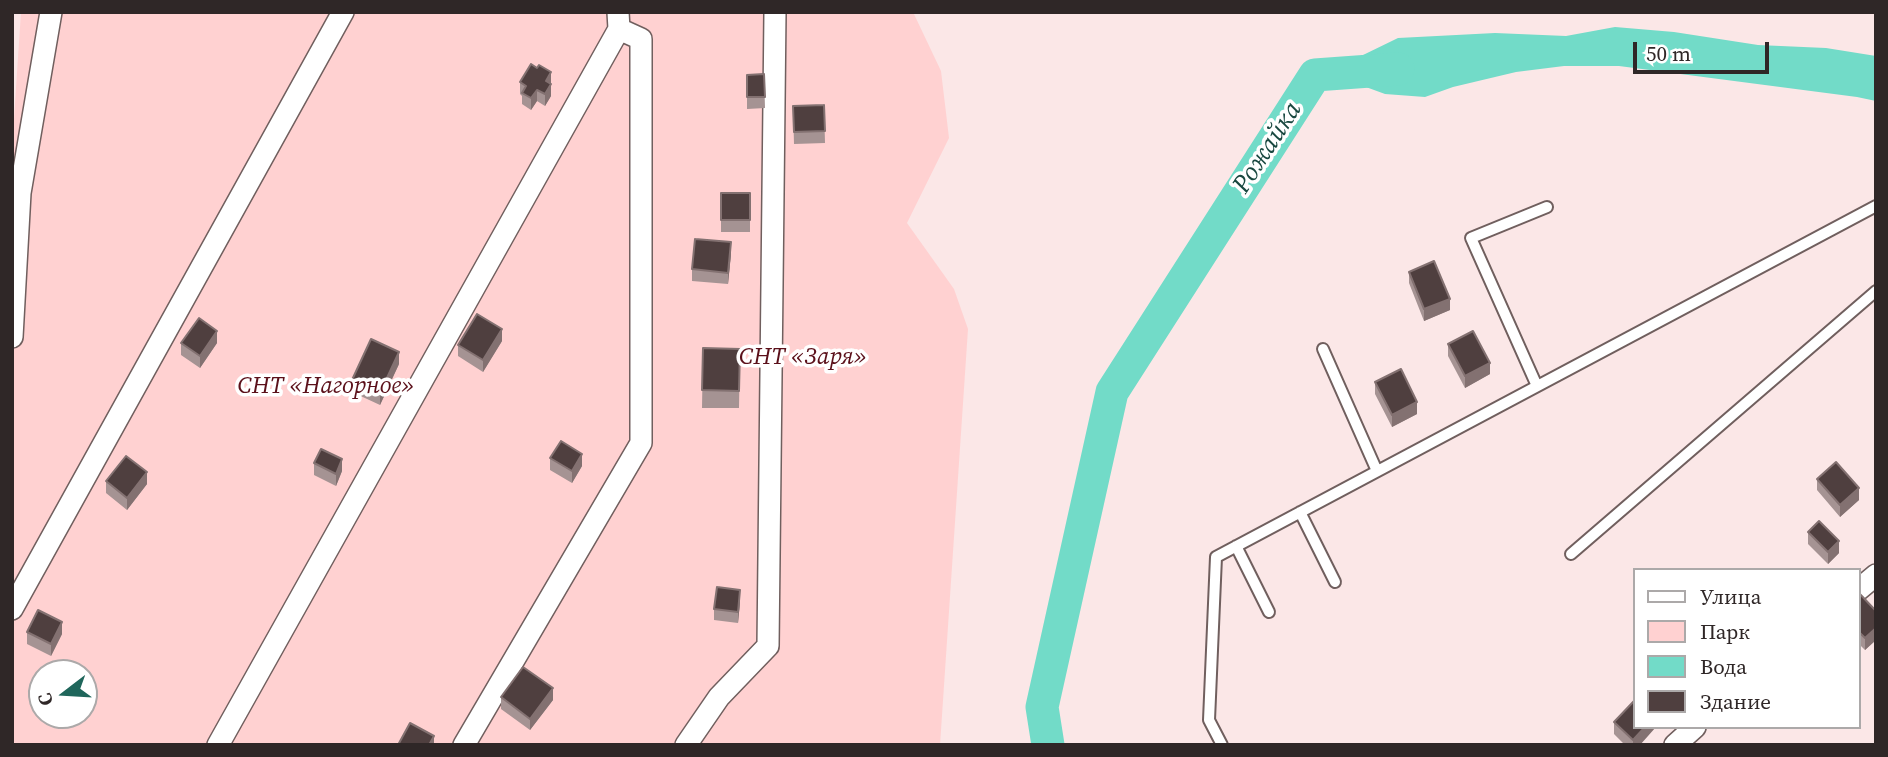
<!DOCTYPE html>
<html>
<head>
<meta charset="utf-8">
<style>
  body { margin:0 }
  #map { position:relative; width:1888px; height:757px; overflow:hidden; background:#fbe7e7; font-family:"Source Serif 4",serif }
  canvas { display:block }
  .frame { position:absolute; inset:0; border:14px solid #2f2727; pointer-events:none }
  .legend { position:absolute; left:1633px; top:568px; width:228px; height:161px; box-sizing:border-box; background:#fff; border:2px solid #aca9a9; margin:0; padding:9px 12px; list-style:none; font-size:21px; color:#2f2727 }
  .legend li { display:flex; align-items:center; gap:14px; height:35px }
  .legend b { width:35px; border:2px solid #aca9a9 }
  .north { position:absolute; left:28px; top:659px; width:70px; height:70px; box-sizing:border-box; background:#fff; border:2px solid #aca9a9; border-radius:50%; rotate:253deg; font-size:19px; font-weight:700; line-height:28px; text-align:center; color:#2f2727 }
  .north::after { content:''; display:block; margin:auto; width:24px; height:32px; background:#1f665b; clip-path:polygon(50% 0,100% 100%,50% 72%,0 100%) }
  .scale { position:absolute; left:1633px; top:42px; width:136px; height:32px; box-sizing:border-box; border:4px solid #2f2727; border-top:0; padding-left:9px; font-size:21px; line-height:24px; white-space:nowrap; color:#2f2727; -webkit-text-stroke:5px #fff; paint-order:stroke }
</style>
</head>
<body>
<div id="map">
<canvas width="1888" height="757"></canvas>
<div class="frame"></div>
<ul class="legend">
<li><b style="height:9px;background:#fff"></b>Улица</li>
<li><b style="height:19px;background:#ffd1d1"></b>Парк</li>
<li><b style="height:19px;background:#72dbc8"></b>Вода</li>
<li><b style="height:19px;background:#4f3f3f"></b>Здание</li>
</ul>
<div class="north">С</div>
<div class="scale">50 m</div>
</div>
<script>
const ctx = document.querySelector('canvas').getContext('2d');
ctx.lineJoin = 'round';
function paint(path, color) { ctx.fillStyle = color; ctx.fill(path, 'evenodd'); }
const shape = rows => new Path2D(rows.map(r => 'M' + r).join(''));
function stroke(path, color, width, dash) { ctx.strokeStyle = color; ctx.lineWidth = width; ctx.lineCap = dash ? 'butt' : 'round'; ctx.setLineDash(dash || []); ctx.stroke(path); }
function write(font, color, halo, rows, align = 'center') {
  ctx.font = font + ' "Source Serif 4",serif'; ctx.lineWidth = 7; ctx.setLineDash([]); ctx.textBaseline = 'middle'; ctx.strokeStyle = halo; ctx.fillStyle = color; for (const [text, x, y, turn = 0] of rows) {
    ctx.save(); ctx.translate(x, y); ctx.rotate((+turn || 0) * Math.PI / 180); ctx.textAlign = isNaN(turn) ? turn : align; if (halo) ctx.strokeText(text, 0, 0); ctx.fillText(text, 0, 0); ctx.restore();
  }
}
paint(shape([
  [21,12,913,12,941,71,949,138,907,223,954,289,968,329,940,745,12,745,12,149],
  [42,673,84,673,84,715,42,715]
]), '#ffd1d1');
paint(shape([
  [1615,27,1674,32,1758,45,1826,48,1876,56,1876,101,1857,97,1619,66,1564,66,1516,72,1453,87,1425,97,1385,94,1355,83,1353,65,1361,56,1398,38,1495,33,1566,36]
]), '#72dbc8');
stroke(shape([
  [1048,745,1042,707,1112,392,1315,75,1398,69]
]), '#72dbc8', 33);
const lane = shape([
  [1323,349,1377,471],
  [1537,386,1471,238,1547,207],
  [1300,512,1335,582],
  [1236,546,1269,612],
  [1571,554,1876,291],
  [1222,745,1209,720,1216,557,1876,206]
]);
const street = shape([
  [12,337,20,193,51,12],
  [1858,590,1876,575],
  [12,609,343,12],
  [218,745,619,29,618,12],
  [464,745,641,443,641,39,619,29],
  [686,745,719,697,768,646,775,12],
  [1675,745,1695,727]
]);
stroke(lane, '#705f5e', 14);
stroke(street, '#705f5e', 24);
stroke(lane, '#fff', 10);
stroke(street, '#fff', 21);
paint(shape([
  [764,74,765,108,747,109,747,75],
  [520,82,551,84,551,96,545,106,537,101,531,110,522,104,522,96,520,94],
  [824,105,825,143,794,144,793,106],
  [721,193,750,193,750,232,721,232],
  [731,254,728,284,692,281,692,269],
  [1409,272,1450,310,1424,321,1409,283],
  [502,341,483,372,458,356,458,345],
  [181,343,217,343,200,368,181,355],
  [1448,344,1490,374,1465,388,1448,356],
  [703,348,740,349,739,408,702,408],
  [399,364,380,405,352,392,352,380],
  [1375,382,1417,414,1392,427,1375,394],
  [550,458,582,466,572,483,550,470],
  [314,463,342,471,336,486,314,475],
  [1817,479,1859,500,1840,517,1817,490],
  [106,481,147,484,127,510,106,493],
  [1808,532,1839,553,1828,564,1808,544],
  [1858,592,1876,611,1876,640,1865,650,1858,643],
  [740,602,738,623,714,620,714,609],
  [27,632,62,634,51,656,27,644],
  [501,697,553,700,530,730,501,709],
  [1614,722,1640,745,1625,745,1614,734]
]), '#a59393');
paint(shape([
  [551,72,551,84,546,81],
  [551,84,551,96,545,106,545,94],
  [537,90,537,101,531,110,531,98],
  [731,242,731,254,728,284,728,273],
  [1450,299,1450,310,1424,321,1424,309],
  [502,329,502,341,483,372,483,360],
  [217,331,217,343,200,368,200,356],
  [399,352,399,364,380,405,380,393],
  [1490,363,1490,374,1465,388,1465,376],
  [1417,402,1417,414,1392,427,1392,415],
  [582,454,582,466,572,483,572,471],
  [342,459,342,471,336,486,336,474],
  [147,472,147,484,127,510,127,498],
  [1859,488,1859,500,1840,517,1840,505],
  [1839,541,1839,553,1828,564,1828,552],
  [740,590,740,602,738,623,738,612],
  [62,622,62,634,51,656,51,644],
  [1876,628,1876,640,1865,650,1865,638],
  [553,688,553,700,530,730,530,719],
  [1645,727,1656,727,1640,745,1633,745,1633,740],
  [434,736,434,745,429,745]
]), '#837171');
const building = shape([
  [531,64,537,68,539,65,551,72,546,81,551,84,545,94,537,90,531,98,522,93,526,86,520,82,531,64],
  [764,74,765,97,747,97,747,75,764,74],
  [824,105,825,131,794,132,793,106,824,105],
  [721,193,750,193,750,220,721,220,721,193],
  [695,239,731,242,728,273,692,269,695,239],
  [1434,261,1450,299,1424,309,1409,272,1434,261],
  [477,314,502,329,483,360,458,345,477,314],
  [199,318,217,331,200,356,181,343,199,318],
  [1473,331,1490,363,1465,376,1448,344,1473,331],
  [371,339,399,352,380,393,352,380,371,339],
  [703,348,740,349,739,391,702,390,703,348],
  [1401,369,1417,402,1392,415,1375,382,1401,369],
  [561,441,582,454,572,471,550,458,561,441],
  [321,449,342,459,336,474,314,463,321,449],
  [126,456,147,472,127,498,106,481,126,456],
  [1836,462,1859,488,1840,505,1817,479,1836,462],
  [1819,521,1839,541,1828,552,1808,532,1819,521],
  [717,587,740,590,738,612,714,609,717,587],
  [1858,592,1876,611,1876,628,1865,638,1858,631,1858,592],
  [38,610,62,622,51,644,27,632,38,610],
  [523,667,553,688,530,719,501,697,523,667],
  [1634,701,1634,727,1645,727,1633,740,1614,722,1634,701],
  [410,723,434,736,429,745,398,745,410,723]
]);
paint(building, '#4f3f3f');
stroke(building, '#837171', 2);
write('italic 24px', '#5b101a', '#fff', [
  ["СНТ «Заря»",803,358],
  ["СНТ «Нагорное»",326,387]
]);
write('italic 26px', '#194840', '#fff', [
  ["Рожайка",1268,148,-57]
]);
</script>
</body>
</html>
